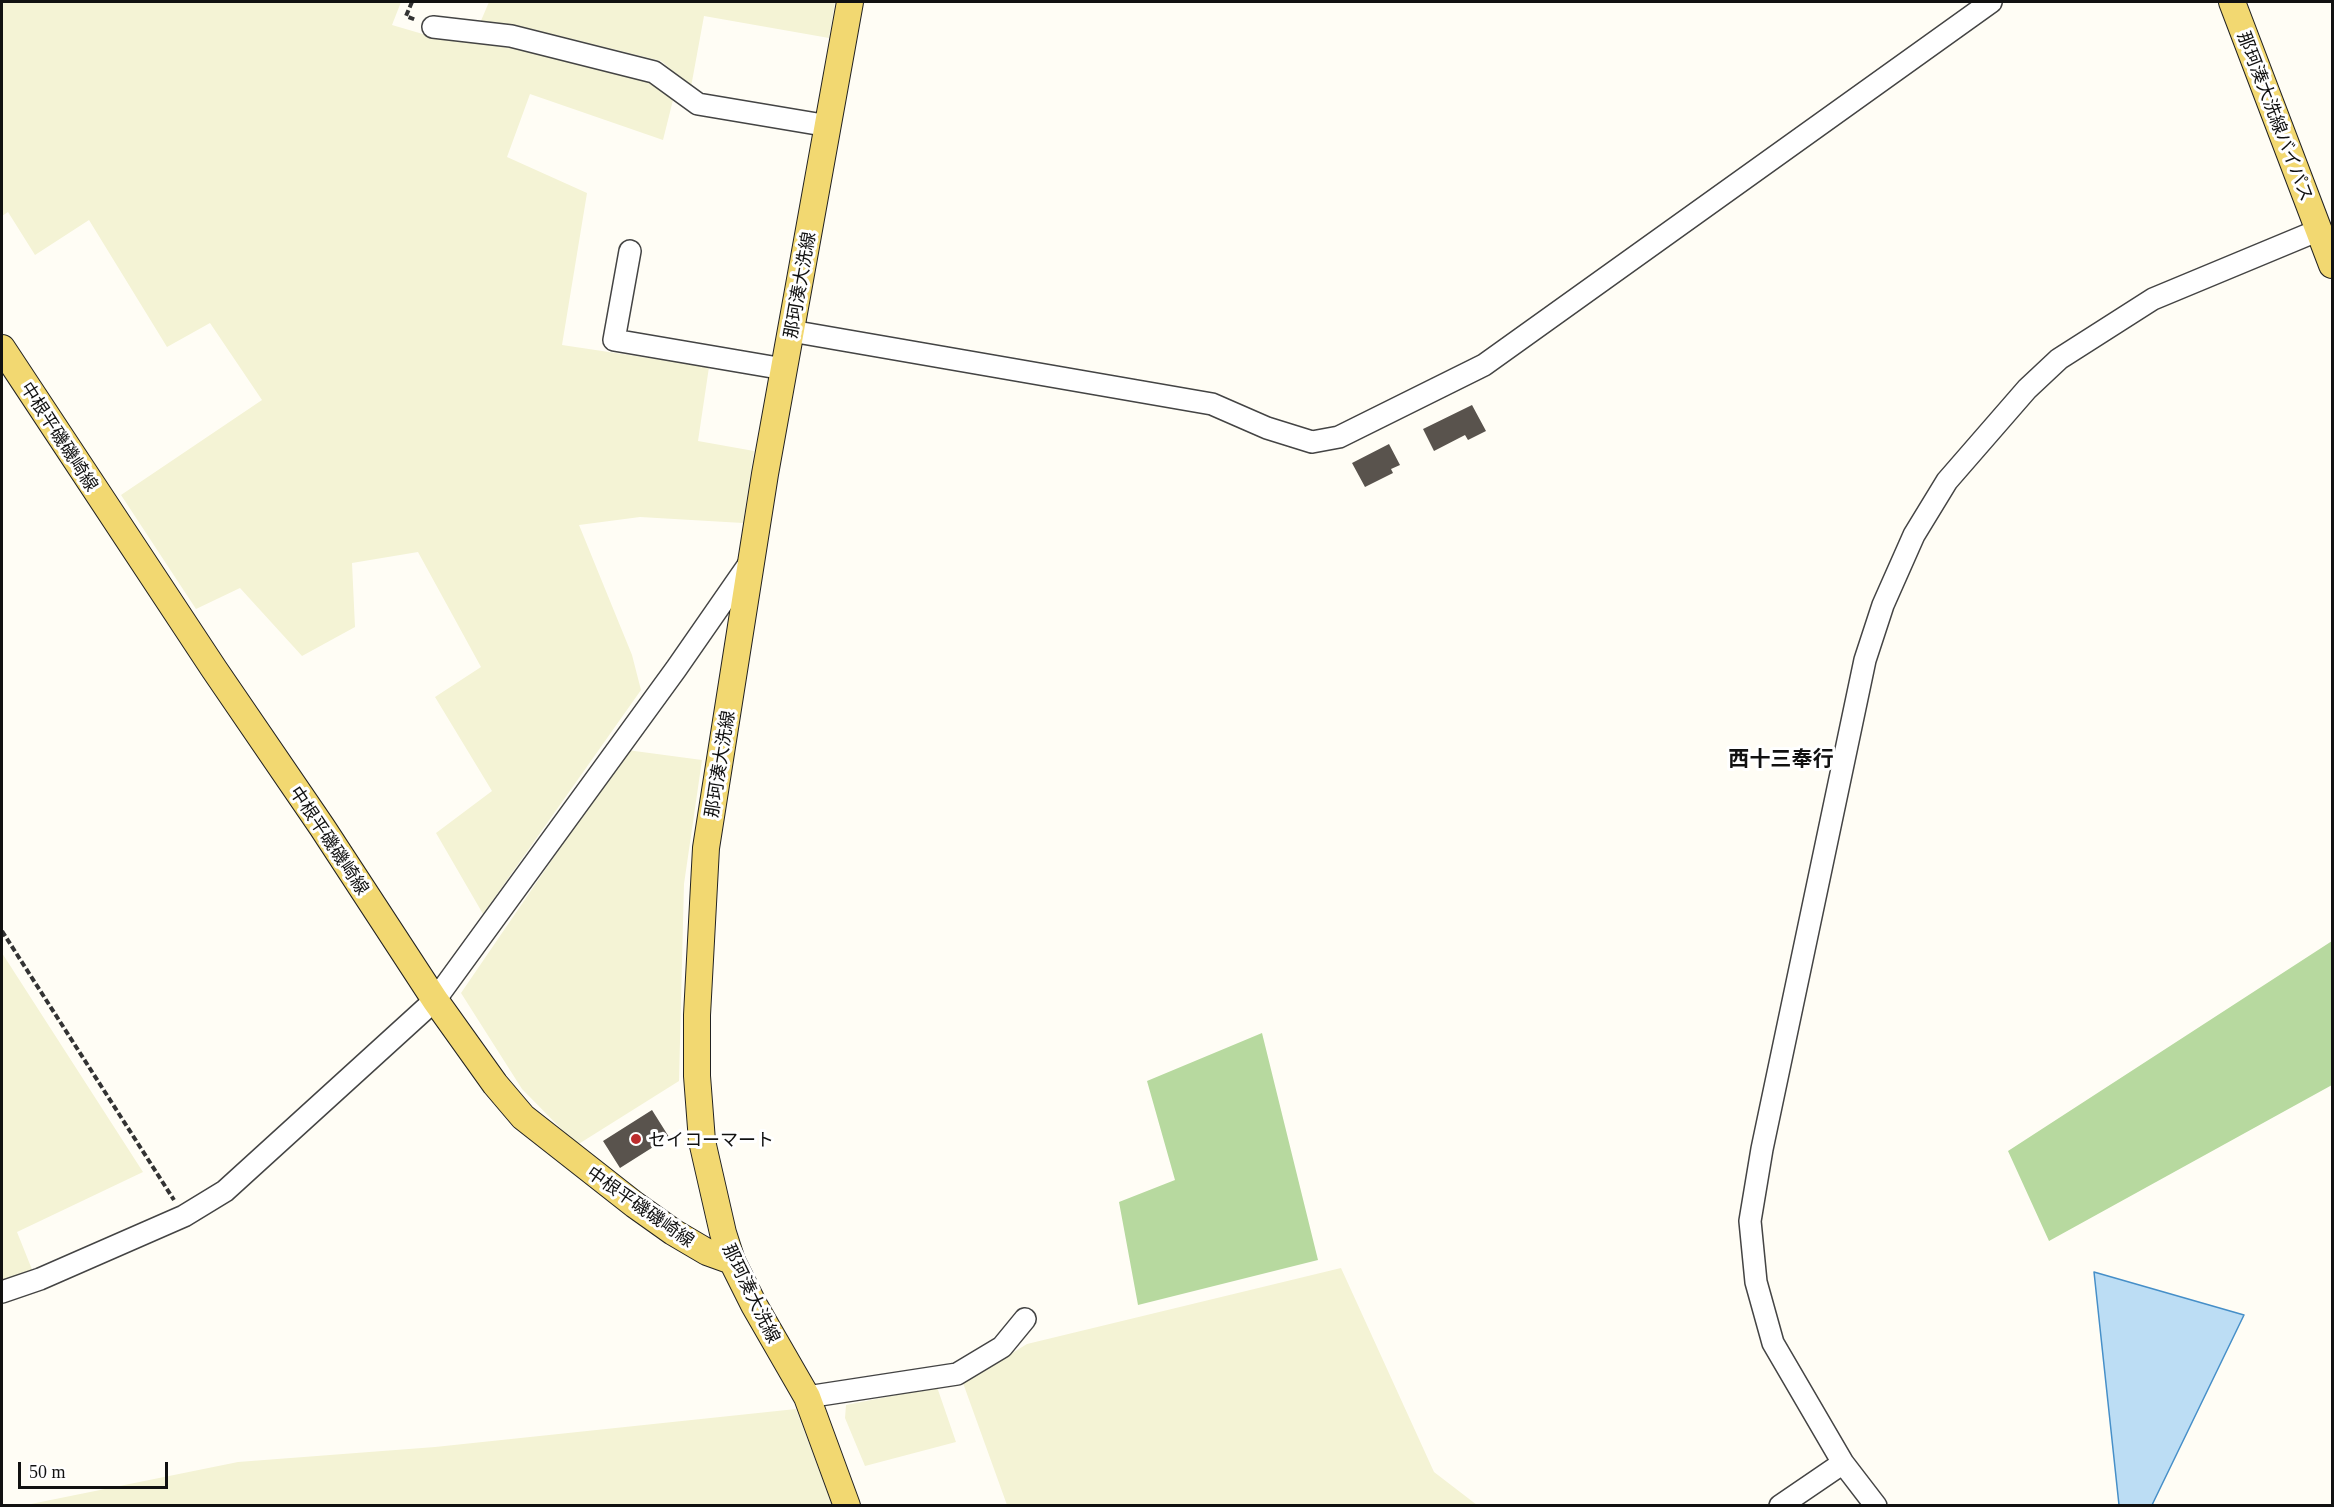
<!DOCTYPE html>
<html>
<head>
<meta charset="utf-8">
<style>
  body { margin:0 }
  #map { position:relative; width:2334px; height:1507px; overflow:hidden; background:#fffdf5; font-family:Georgia,serif }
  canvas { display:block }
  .frame { position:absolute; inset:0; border:3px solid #111; pointer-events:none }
  .scale { position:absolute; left:18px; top:1462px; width:150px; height:27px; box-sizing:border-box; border:3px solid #111; border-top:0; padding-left:8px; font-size:18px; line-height:21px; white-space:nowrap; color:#111; -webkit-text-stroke:4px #fff; paint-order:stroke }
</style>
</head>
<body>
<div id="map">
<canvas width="2334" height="1507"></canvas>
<div class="frame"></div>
<div class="scale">50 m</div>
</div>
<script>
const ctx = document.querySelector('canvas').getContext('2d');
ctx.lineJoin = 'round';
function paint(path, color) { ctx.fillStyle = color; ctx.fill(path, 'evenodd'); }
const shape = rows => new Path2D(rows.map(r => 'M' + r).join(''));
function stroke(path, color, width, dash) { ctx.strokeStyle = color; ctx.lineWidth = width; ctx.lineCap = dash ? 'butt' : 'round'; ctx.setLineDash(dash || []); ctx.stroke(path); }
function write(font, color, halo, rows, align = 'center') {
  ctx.font = font + ' Georgia,"Noto Sans JP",serif'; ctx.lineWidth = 6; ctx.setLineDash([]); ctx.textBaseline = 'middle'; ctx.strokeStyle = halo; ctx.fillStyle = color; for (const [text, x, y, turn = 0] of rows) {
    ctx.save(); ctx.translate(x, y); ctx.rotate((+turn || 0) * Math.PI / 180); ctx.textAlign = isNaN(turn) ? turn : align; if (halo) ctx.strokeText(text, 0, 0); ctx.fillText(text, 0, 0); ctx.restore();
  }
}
paint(shape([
  [2,2,401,2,392,25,433,37,524,50,655,83,674,96,663,140,530,94,507,157,587,193,562,345,709,367,698,441,754,451,743,523,640,517,579,525,632,655,641,690,483,914,436,833,492,791,435,697,481,667,418,552,352,563,355,627,302,656,240,588,196,609,121,495,262,400,210,323,167,347,89,220,35,255,8,212,2,216],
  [489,2,835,2,829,38,704,16,691,87,661,61,519,26,480,23],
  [627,750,702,760,684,884,679,1081,577,1145,522,1089,461,993],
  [2,953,143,1172,17,1232,33,1272,2,1283],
  [1341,1268,1434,1472,1477,1505,1007,1505,963,1383,1027,1344],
  [937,1387,956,1442,865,1466,845,1418,846,1405],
  [796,1409,832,1505,26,1505,238,1462,435,1447]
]), '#f4f3d5');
paint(shape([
  [2332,941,2332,1085,2049,1241,2008,1151],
  [1262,1033,1318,1260,1138,1305,1119,1202,1175,1180,1147,1081]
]), '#b7d99f');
const water = shape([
  [2094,1272,2244,1315,2152,1505,2119,1505,2094,1272]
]);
paint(water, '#bcddf4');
stroke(water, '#468fc8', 1.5);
paint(shape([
  [1472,405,1486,431,1468,440,1465,435,1434,451,1423,429],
  [1389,444,1400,465,1391,469,1393,473,1365,487,1352,463],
  [652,1110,669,1137,620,1168,603,1141]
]), '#59534d');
const minor = shape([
  [433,27,511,36,654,72,698,104,829,126],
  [630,251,614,340,784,369],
  [791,331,1212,404,1267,428,1312,442,1339,437,1484,365,1991,2],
  [2,1292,40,1279,184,1216,225,1191,435,1000,676,669,751,561],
  [807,1397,957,1374,1002,1347,1025,1319],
  [1780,1506,1843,1463],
  [1876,1506,1843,1463,1773,1343,1756,1282,1750,1221,1762,1149,1865,660,1883,605,1914,535,1947,481,2027,389,2059,359,2153,299,2319,230]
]);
const major = shape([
  [2232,2,2332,265],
  [2,348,214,669,322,827,435,1000,495,1084,523,1117,635,1205,673,1232,707,1252,732,1261],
  [847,1506,807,1397,754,1305,732,1261,723,1233,702,1141,697,1076,697,1015,706,848,765,474,850,2]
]);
stroke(minor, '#444', 24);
stroke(major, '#222', 28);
stroke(shape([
  [412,2,406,16,416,20],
  [2,931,174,1200]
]), '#333', 4, [6, 3]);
stroke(minor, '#fff', 21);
stroke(major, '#f2d871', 26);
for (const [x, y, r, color] of [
  [636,1139,6,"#bc2d2e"]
]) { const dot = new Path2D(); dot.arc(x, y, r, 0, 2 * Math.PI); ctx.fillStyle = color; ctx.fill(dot); stroke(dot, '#fff', 2); }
write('18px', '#111', '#fff', [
  ["那珂湊大洗線バイパス",2276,116,69],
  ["那珂湊大洗線",799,285,-80],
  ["中根平磯磯崎線",60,436,57],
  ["那珂湊大洗線",719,764,-81],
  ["中根平磯磯崎線",330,840,56],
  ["中根平磯磯崎線",641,1206,35],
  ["那珂湊大洗線",752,1293,64]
]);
write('18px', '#111', '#fff', [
  ["セイコーマート",648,1139]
], 'left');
write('bold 21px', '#111', '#fff', [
  ["西十三奉行",1781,758]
]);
</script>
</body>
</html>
